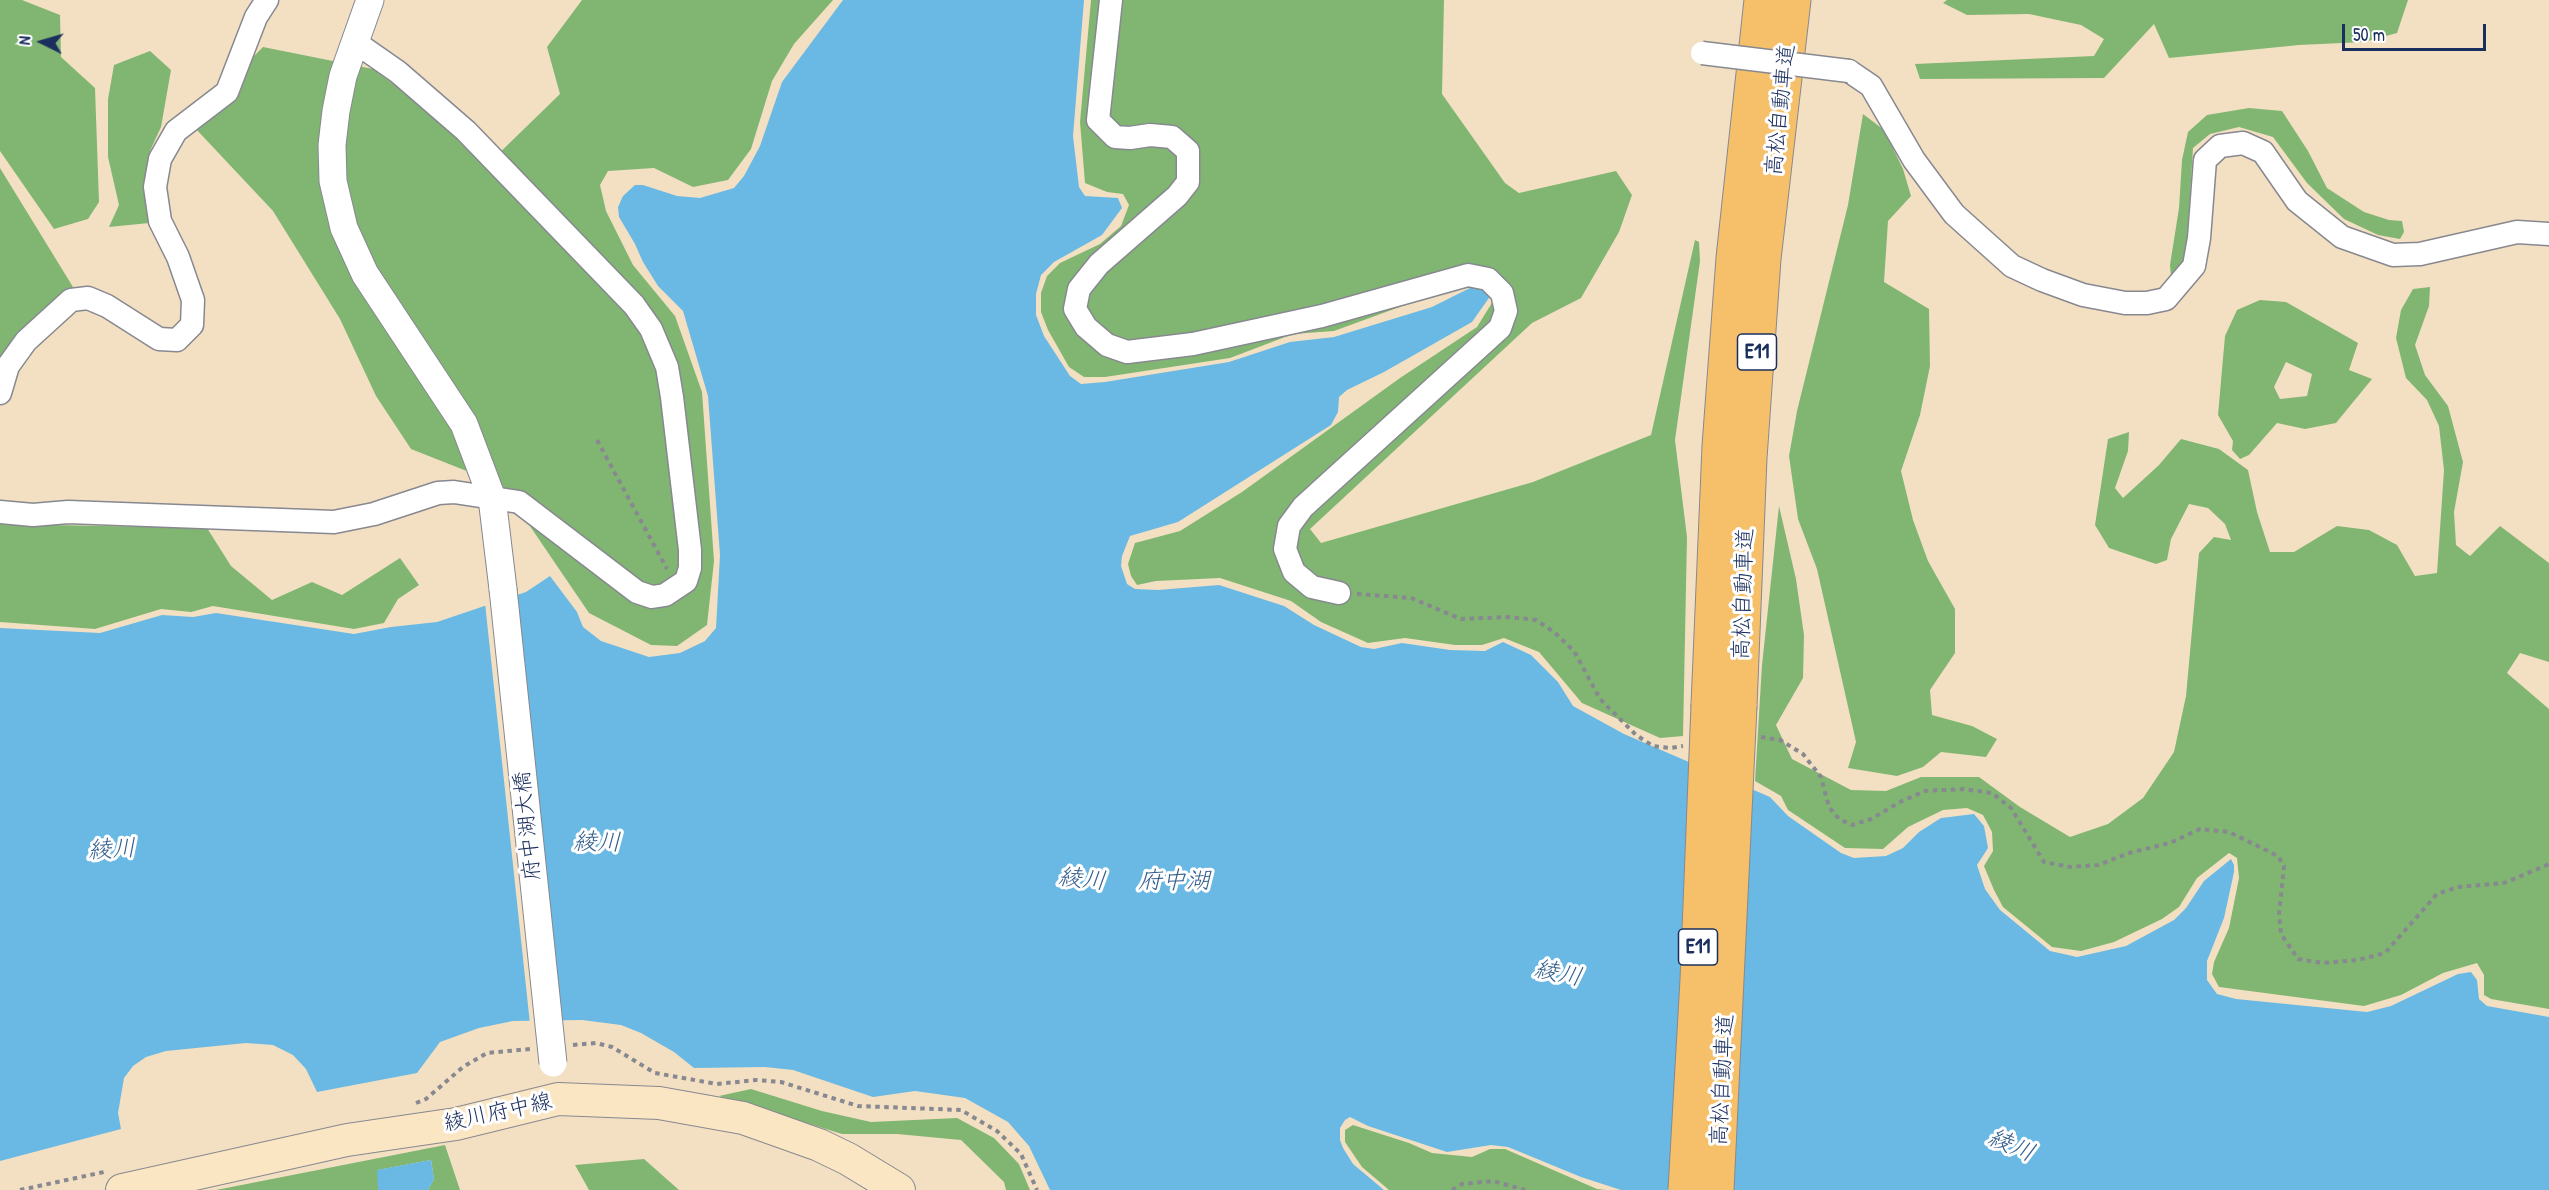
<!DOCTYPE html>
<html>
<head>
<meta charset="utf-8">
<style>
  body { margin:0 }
  #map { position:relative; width:2549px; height:1190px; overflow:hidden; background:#f3e0c3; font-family:"Patrick Hand",sans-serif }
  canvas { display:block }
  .north { position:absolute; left:12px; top:12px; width:60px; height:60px; -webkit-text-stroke:4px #fff; paint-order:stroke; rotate:275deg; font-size:16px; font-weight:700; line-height:24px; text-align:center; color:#1b2f5e }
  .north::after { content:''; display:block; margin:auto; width:21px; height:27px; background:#1b2f5e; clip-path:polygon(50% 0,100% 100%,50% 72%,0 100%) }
  .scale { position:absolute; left:2342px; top:24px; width:144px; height:27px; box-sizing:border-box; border:3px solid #1b2f5e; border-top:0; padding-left:8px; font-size:18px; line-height:21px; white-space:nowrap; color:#1b2f5e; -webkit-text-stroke:4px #fff; paint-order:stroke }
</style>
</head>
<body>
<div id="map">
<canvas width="2549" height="1190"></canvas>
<div class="north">N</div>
<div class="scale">50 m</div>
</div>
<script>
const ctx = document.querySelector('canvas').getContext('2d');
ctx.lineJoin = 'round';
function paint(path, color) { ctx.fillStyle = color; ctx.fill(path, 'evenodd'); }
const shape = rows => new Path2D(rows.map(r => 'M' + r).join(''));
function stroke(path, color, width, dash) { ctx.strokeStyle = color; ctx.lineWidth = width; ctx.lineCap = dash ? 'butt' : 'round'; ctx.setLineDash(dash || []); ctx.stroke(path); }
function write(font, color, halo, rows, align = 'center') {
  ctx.font = font + ' "Patrick Hand","Klee One",sans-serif'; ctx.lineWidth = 6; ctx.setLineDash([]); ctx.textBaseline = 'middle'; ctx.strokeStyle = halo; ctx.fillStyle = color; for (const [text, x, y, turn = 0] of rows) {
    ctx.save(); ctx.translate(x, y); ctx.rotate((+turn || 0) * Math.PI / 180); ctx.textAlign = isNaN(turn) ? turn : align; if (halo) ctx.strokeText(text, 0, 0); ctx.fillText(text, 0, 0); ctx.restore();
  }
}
paint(shape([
  [0,0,22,0,60,15,61,57,95,88,99,202,88,219,54,229,0,151],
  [582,0,833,0,794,44,772,81,751,149,728,180,693,187,654,168,608,171,600,185,606,211,633,265,675,316,702,392,714,561,707,625,677,646,651,645,589,613,502,485,411,449,376,396,340,319,273,211,195,128,247,63,263,47,373,69,452,128,488,164,560,94,547,47],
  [1091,0,1444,0,1442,94,1505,183,1519,193,1616,171,1632,195,1619,232,1581,298,1532,323,1310,529,1321,543,1533,482,1651,435,1695,240,1699,242,1700,261,1675,440,1687,537,1683,736,1660,738,1582,703,1539,652,1504,638,1482,645,1455,645,1405,638,1368,643,1321,622,1291,601,1220,578,1156,581,1137,585,1131,576,1128,564,1135,543,1180,531,1242,492,1400,378,1477,327,1503,285,1468,282,1334,331,1293,334,1230,358,1105,377,1084,377,1069,367,1048,330,1041,312,1041,293,1047,276,1060,263,1100,244,1121,226,1129,205,1123,194,1107,192,1085,183,1080,122],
  [1947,0,2408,0,2397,33,2364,42,2299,45,2169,58,2154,24,2104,78,1920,79,1915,64,2094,56,2104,39,2081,25,2029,14,1967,15,1943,3],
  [150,51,171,70,161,127,150,151,143,186,149,223,109,227,119,205,108,157,108,99,114,65],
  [2249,108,2282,111,2308,151,2327,188,2364,212,2389,220,2402,221,2404,232,2400,239,2378,235,2344,219,2307,183,2273,137,2239,127,2210,134,2193,148,2187,246,2182,265,2171,276,2170,265,2179,208,2182,160,2188,132,2207,115],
  [1863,114,1884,130,1903,169,1911,196,1888,221,1884,282,1929,309,1930,366,1920,415,1901,471,1913,520,1928,561,1955,609,1955,653,1930,690,1932,715,1972,726,1997,739,1986,757,1941,752,1923,767,1897,776,1848,768,1856,742,1817,569,1798,519,1789,456,1797,411,1848,205],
  [0,168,73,287,16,341,0,371],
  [2430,287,2429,306,2415,345,2425,375,2448,406,2463,462,2454,512,2456,545,2470,556,2500,526,2549,563,2549,662,2520,653,2507,673,2549,709,2549,1009,2491,999,2484,995,2484,975,2477,963,2443,973,2401,995,2364,1006,2219,987,2212,974,2214,962,2229,928,2239,878,2237,858,2229,853,2197,878,2179,907,2162,919,2114,942,2081,951,2052,947,2003,907,1994,890,1984,866,1993,851,1992,832,1983,815,1967,808,1943,810,1908,827,1883,849,1845,848,1788,810,1781,796,1755,781,1762,665,1779,506,1796,579,1804,635,1803,678,1776,725,1792,759,1851,790,1886,791,1921,777,1979,777,2020,807,2070,837,2108,824,2143,798,2174,752,2186,696,2199,553,2214,537,2231,540,2225,524,2208,508,2189,504,2171,539,2167,560,2156,564,2109,548,2095,525,2108,439,2129,432,2128,451,2115,488,2123,498,2159,465,2181,439,2219,449,2248,470,2257,512,2270,552,2294,552,2337,526,2369,530,2397,545,2415,576,2437,573,2444,470,2439,426,2427,400,2406,378,2396,338,2401,310,2413,289],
  [2260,300,2286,302,2358,343,2349,370,2372,379,2336,423,2305,429,2277,423,2249,455,2240,459,2232,450,2233,441,2218,415,2225,336,2237,310],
  [2286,362,2312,374,2307,396,2280,399,2274,387],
  [0,524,207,528,231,566,272,600,312,582,342,595,400,558,419,585,398,599,384,623,354,629,213,606,191,612,161,609,95,629,0,622],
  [751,1089,822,1111,871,1122,957,1118,994,1138,1019,1164,1030,1190,1006,1190,1004,1182,961,1140,897,1134,842,1134,719,1096],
  [1353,1125,1409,1143,1432,1153,1472,1157,1490,1149,1505,1149,1597,1189,1606,1190,1389,1190,1362,1167,1345,1142,1345,1130],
  [445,1145,460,1190,428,1190,434,1179,431,1160,378,1170,378,1190,216,1190],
  [644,1159,679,1190,589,1190,575,1165]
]), '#81b672');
paint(shape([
  [843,0,1084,0,1073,136,1079,187,1085,196,1118,198,1122,208,1102,235,1054,262,1041,275,1036,294,1036,315,1044,336,1070,376,1081,384,1105,382,1229,362,1290,342,1334,337,1432,307,1480,283,1496,288,1472,322,1384,372,1347,390,1339,397,1338,412,1331,425,1178,522,1130,536,1122,556,1121,566,1127,584,1135,589,1158,590,1219,585,1284,606,1314,625,1361,647,1374,649,1402,643,1450,650,1485,651,1503,642,1531,655,1558,682,1573,706,1624,734,1770,797,1788,816,1841,853,1854,858,1886,856,1903,848,1919,832,1941,818,1974,814,1984,826,1988,848,1977,865,1985,889,2000,910,2050,951,2077,957,2126,946,2174,920,2186,908,2204,881,2231,859,2234,865,2234,872,2224,918,2207,961,2207,980,2217,994,2236,999,2367,1012,2391,1006,2458,974,2471,972,2477,980,2479,999,2487,1006,2549,1017,2549,1190,1621,1190,1581,1177,1508,1147,1491,1145,1447,1152,1368,1126,1350,1117,1345,1120,1340,1128,1340,1140,1343,1148,1353,1164,1384,1190,1050,1190,1029,1146,1008,1122,965,1098,915,1091,873,1097,793,1070,765,1067,694,1068,674,1052,641,1033,621,1025,582,1020,513,1021,479,1028,440,1042,417,1073,317,1092,306,1069,293,1055,273,1045,246,1043,166,1051,146,1057,133,1066,124,1078,118,1113,121,1129,0,1161,0,628,100,633,162,615,193,617,216,613,354,634,391,627,437,622,526,592,550,576,577,612,583,627,601,641,649,657,680,653,705,641,716,628,720,555,708,396,683,311,658,286,643,262,635,244,619,217,618,207,623,196,635,185,643,185,677,196,700,198,734,188,744,176,760,146,782,82],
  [431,1160,434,1179,428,1190,378,1190,377,1170]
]), '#69b9e4');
paint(shape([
  [514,593,560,1024,530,1024,485,603]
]), '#f3e0c3');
const minor = shape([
  [1111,0,1098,120,1115,137,1130,138,1150,135,1172,137,1188,151,1188,182,1177,196,1099,264,1079,289,1075,309,1086,327,1107,345,1127,352,1193,344,1322,316,1468,275,1488,279,1502,293,1506,311,1500,328,1303,507,1289,526,1285,549,1294,572,1312,587,1339,593],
  [1849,71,1871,86,1914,160,1954,214,2012,266,2042,280,2083,295,2125,303,2147,303,2166,299,2194,266,2199,238,2205,160,2220,146,2243,143,2263,152,2297,201,2342,237,2393,255,2420,254,2517,232,2549,234],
  [0,393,8,366,26,341,71,300,88,298,107,306,159,339,177,340,192,325,193,300,178,257,160,221,155,187,160,159,176,131,227,92,256,17,267,0],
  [0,512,33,515,68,512,334,522,374,514,438,493,454,492,519,502,637,592,652,597,665,595,686,581,690,568,690,550,672,397,667,367,651,329,634,305,466,131,398,72,355,42]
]);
const tertiary = shape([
  [370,0,343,76,336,111,332,145,333,181,344,228,365,274,464,424,492,498,503,589]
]);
const secondary = shape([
  [122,1190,347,1140,456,1124,558,1099,659,1103,743,1118,819,1145,848,1159,899,1190]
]);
const motorway = shape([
  [1708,705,1719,446,1733,258,1761,0],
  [1740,706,1750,458,1764,259,1794,0]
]);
stroke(minor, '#878890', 25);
stroke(tertiary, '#878890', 29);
stroke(secondary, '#878890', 34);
stroke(motorway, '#878890', 35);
stroke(shape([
  [597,440,667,569],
  [1357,594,1411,598,1461,619,1509,617,1536,620,1554,632,1574,651,1600,699,1636,735,1653,746,1671,748,1683,746],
  [1761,737,1780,740,1803,754,1821,777,1829,807,1839,819,1852,825,1871,819,1902,801,1925,791,1963,789,1992,793,2011,808,2044,862,2070,867,2098,865,2129,853,2170,843,2200,829,2229,832,2278,856,2284,866,2279,914,2281,934,2298,959,2323,963,2358,960,2385,953,2437,894,2458,887,2504,883,2549,864],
  [573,1045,596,1043,612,1047,655,1073,717,1084,756,1080,781,1082,858,1106,961,1110,997,1131,1021,1154,1037,1190],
  [416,1103,426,1099,463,1067,487,1053,530,1049],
  [20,1190,104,1172],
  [1452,1190,1462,1184,1493,1181,1525,1190]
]), '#878890', 4, [4.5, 4.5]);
stroke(minor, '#fff', 22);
stroke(tertiary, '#fff', 27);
stroke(secondary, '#fbe6c4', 32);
stroke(motorway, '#f6c06b', 33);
const minorBridge = shape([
  [1702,53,1849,71]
]);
const tertiaryBridge = shape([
  [503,589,553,1063]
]);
const motorwayBridge = shape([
  [1685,1190,1697,980,1708,705],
  [1717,1190,1740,706]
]);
stroke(minorBridge, '#878890', 25, []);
stroke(tertiaryBridge, '#878890', 29, []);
stroke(motorwayBridge, '#878890', 35, []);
stroke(minorBridge, '#fff', 22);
stroke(tertiaryBridge, '#fff', 27);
stroke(motorwayBridge, '#f6c06b', 33);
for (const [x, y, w] of [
  [1757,352,39],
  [1698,947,39]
]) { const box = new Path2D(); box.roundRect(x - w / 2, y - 18, w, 36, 4.5); ctx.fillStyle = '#fff'; ctx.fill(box); stroke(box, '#1b2f5e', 1.5); }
write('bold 21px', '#1b2f5e', null, [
  ["E11",1757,352],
  ["E11",1698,947]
]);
write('22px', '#1b2f5e', '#fff', [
  ["高松自動車道",1781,110,-84],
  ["高松自動車道",1744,594,-88],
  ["府中湖大橋",528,826,-96],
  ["高松自動車道",1723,1080,-87],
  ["綾川府中線",498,1113,-12]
]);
write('italic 24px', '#365f8d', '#fff', [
  ["綾川",597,843,1],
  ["綾川",112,850,-3],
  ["綾川",1082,880,6],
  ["府中湖",1174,882],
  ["綾川",1558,974,12],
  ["綾川",2011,1146,23]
]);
</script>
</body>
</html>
